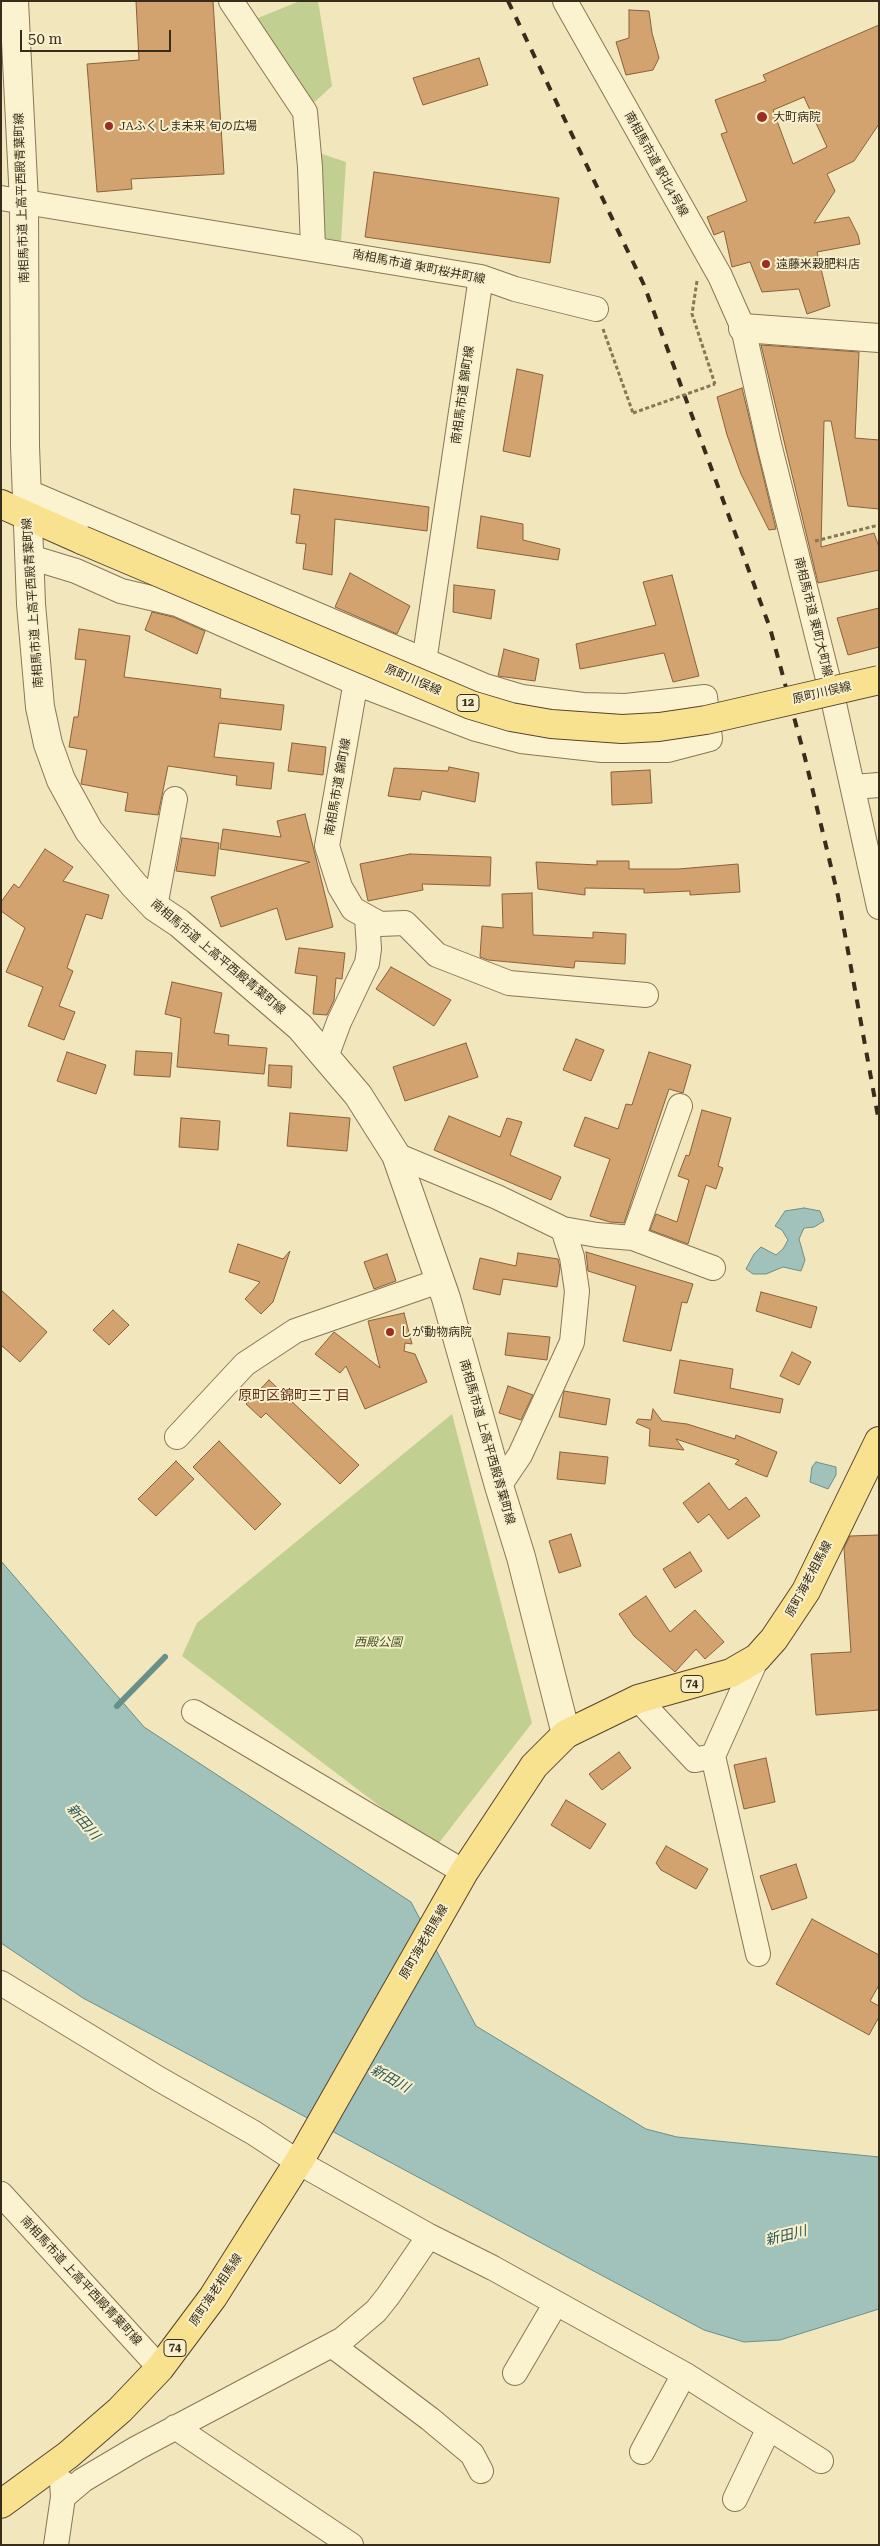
<!DOCTYPE html>
<html>
<head>
<meta charset="utf-8">
<style>
  body { margin:0 }
  #map { position:relative; width:880px; height:2546px; overflow:hidden; background:#f1e6bc; font-family:"Roboto Serif",serif }
  canvas { display:block }
  .frame { position:absolute; inset:0; border:2px solid #382c1b; pointer-events:none }
  .scale { position:absolute; left:20px; top:30px; width:151px; height:22px; box-sizing:border-box; border:2px solid #382c1b; border-top:0; padding-left:6px; font-size:15px; line-height:18px; white-space:nowrap; color:#382c1b; -webkit-text-stroke:4px #f8f0cc; paint-order:stroke }
</style>
</head>
<body>
<div id="map">
<canvas width="880" height="2546"></canvas>
<div class="frame"></div>
<div class="scale">50 m</div>
</div>
<script>
const ctx = document.querySelector('canvas').getContext('2d');
ctx.lineJoin = 'round';
function paint(path, color) { ctx.fillStyle = color; ctx.fill(path, 'evenodd'); }
const shape = rows => new Path2D(rows.map(r => 'M' + r).join(''));
function stroke(path, color, width, dash) { ctx.strokeStyle = color; ctx.lineWidth = width; ctx.lineCap = dash ? 'butt' : 'round'; ctx.setLineDash(dash || []); ctx.stroke(path); }
function write(font, color, halo, rows, align = 'center') {
  ctx.font = font + ' "Roboto Serif","Noto Sans JP",serif'; ctx.lineWidth = 4; ctx.setLineDash([]); ctx.textBaseline = 'middle'; ctx.strokeStyle = halo; ctx.fillStyle = color; for (const [text, x, y, turn = 0] of rows) {
    ctx.save(); ctx.translate(x, y); ctx.rotate((+turn || 0) * Math.PI / 180); ctx.textAlign = isNaN(turn) ? turn : align; if (halo) ctx.strokeText(text, 0, 0); ctx.fillText(text, 0, 0); ctx.restore();
  }
}
paint(shape([
  [300,1,318,1,332,86,308,108,253,20],
  [313,151,346,162,341,241,320,237],
  [452,1414,532,1723,435,1848,182,1656,197,1623]
]), '#c1cf90');
const water = shape([
  [804,1208,820,1211,824,1221,814,1227,804,1228,799,1239,805,1260,801,1271,783,1267,766,1274,753,1274,746,1269,754,1254,761,1247,776,1255,783,1249,788,1240,782,1230,775,1226,785,1211,804,1208],
  [816,1462,836,1467,836,1475,828,1489,810,1482,812,1467,816,1462],
  [1,1561,144,1727,411,1902,476,2026,646,2129,677,2137,879,2157,879,2309,780,2340,744,2342,704,2330,83,1998,1,1943,1,1561]
]);
paint(water, '#a1c1bb');
stroke(water, '#68908a', 1);
stroke(shape([
  [117,1706,165,1657]
]), '#68908a', 6);
const building = shape([
  [136,1,213,1,224,174,131,179,132,189,97,192,87,64,139,60,136,1],
  [629,10,649,11,652,33,659,58,653,70,626,75,616,42,629,38,629,10],
  [879,25,879,124,854,161,827,174,835,191,814,223,849,217,858,235,860,244,817,252,830,306,807,314,799,289,762,292,750,262,732,267,724,231,714,235,707,217,747,201,721,134,727,132,715,100,766,81,763,75,879,25],
  [804,97,827,147,793,164,773,110,804,97],
  [479,58,488,85,423,105,413,78,479,58],
  [374,172,559,198,550,263,365,237,374,172],
  [761,345,859,352,855,438,879,440,879,509,848,506,831,421,824,421,821,547,874,533,879,547,879,570,818,583,761,345],
  [517,369,543,375,530,457,503,451,517,369],
  [742,388,776,529,769,530,741,474,727,435,717,397,742,388],
  [294,489,429,507,427,531,335,519,332,575,303,569,306,544,296,543,300,515,291,514,294,489],
  [481,516,523,524,523,540,560,549,558,560,477,548,481,516],
  [350,573,410,606,397,634,335,607,350,573],
  [672,575,699,676,673,682,664,653,580,669,576,644,656,625,643,582,672,575],
  [454,585,495,590,491,619,453,612,454,585],
  [879,608,879,647,848,655,837,618,879,608],
  [152,612,173,617,205,631,197,654,145,630,152,612],
  [79,629,130,636,124,677,221,689,220,698,284,705,281,730,219,723,214,757,274,763,271,789,236,785,237,776,168,766,158,815,125,811,128,793,81,784,87,750,69,747,74,717,78,717,86,660,75,659,79,629],
  [504,649,539,659,535,681,498,676,504,649],
  [292,743,326,747,323,775,288,771,292,743],
  [449,767,479,773,475,802,422,791,420,800,388,796,394,768,448,771,449,767],
  [650,770,652,803,612,805,611,772,650,770],
  [305,814,333,927,286,940,277,908,221,927,211,897,310,862,220,849,223,829,281,837,277,821,305,814],
  [182,838,219,843,215,876,176,871,182,838],
  [45,849,73,867,63,881,109,895,102,919,86,914,67,968,73,971,59,1006,75,1012,64,1040,28,1026,43,987,6,972,25,928,1,911,1,902,14,884,19,888,45,849],
  [410,854,491,857,490,886,422,884,423,890,368,901,360,864,410,854],
  [597,861,629,861,629,869,678,869,738,864,740,892,690,895,690,891,644,893,644,889,585,888,585,895,538,889,536,862,597,865,597,861],
  [532,893,533,935,593,938,593,932,626,934,625,964,575,961,574,968,488,960,480,957,482,926,503,928,502,894,532,893],
  [299,948,345,953,342,979,336,978,334,1000,327,1015,313,1014,317,976,295,973,299,948],
  [391,967,451,1000,434,1026,376,989,391,967],
  [172,982,222,993,214,1033,229,1035,228,1045,267,1048,264,1074,177,1067,181,1018,165,1014,172,982],
  [576,1039,604,1050,591,1081,563,1070,576,1039],
  [466,1043,478,1077,405,1101,393,1067,466,1043],
  [136,1051,172,1053,170,1077,134,1075,136,1051],
  [67,1052,106,1065,96,1094,57,1081,67,1052],
  [649,1052,691,1065,683,1093,669,1089,624,1223,610,1222,590,1216,610,1159,574,1146,585,1117,618,1129,626,1104,632,1105,649,1052],
  [269,1065,292,1066,291,1088,268,1086,269,1065],
  [702,1110,731,1118,718,1166,723,1168,716,1189,706,1185,688,1244,650,1230,656,1214,677,1222,689,1180,678,1176,686,1155,689,1156,702,1110],
  [290,1113,350,1118,347,1151,287,1146,290,1113],
  [449,1116,500,1137,507,1118,522,1122,510,1155,561,1177,551,1200,434,1150,449,1116],
  [181,1118,220,1121,218,1150,179,1147,181,1118],
  [238,1244,283,1259,290,1251,273,1302,261,1314,245,1299,260,1282,229,1272,238,1244],
  [586,1252,693,1284,687,1303,682,1302,671,1351,623,1341,636,1286,588,1271,586,1252],
  [518,1253,558,1259,560,1268,557,1287,503,1279,500,1295,473,1289,480,1258,516,1266,518,1253],
  [387,1254,396,1281,374,1289,364,1262,387,1254],
  [1,1290,47,1332,20,1362,1,1345,1,1290],
  [761,1292,817,1307,811,1328,756,1311,761,1292],
  [113,1310,129,1325,109,1345,93,1330,113,1310],
  [404,1313,412,1344,405,1343,404,1351,415,1354,427,1382,365,1409,346,1366,340,1373,315,1354,334,1332,380,1368,368,1321,404,1313],
  [508,1333,550,1337,547,1360,505,1355,508,1333],
  [792,1352,811,1362,799,1385,780,1376,792,1352],
  [680,1360,733,1369,730,1388,783,1399,780,1413,674,1393,680,1360],
  [269,1380,359,1465,340,1484,266,1413,261,1418,246,1404,269,1380],
  [508,1386,533,1395,521,1420,499,1413,508,1386],
  [564,1391,610,1399,606,1425,559,1417,564,1391],
  [653,1409,662,1421,687,1424,735,1439,736,1435,777,1452,767,1477,735,1464,739,1460,676,1439,684,1450,649,1446,650,1429,636,1423,638,1419,651,1420,653,1409],
  [219,1441,281,1504,255,1530,193,1467,219,1441],
  [560,1452,608,1457,605,1484,557,1479,560,1452],
  [176,1461,194,1479,156,1516,138,1499,176,1461],
  [709,1483,729,1510,746,1497,760,1516,728,1539,709,1514,698,1523,683,1503,709,1483],
  [571,1534,581,1566,559,1573,549,1541,571,1534],
  [879,1535,879,1710,816,1715,811,1654,851,1652,844,1548,850,1536,879,1535],
  [690,1552,702,1571,675,1588,663,1569,690,1552],
  [646,1596,670,1632,695,1610,724,1642,705,1659,696,1649,675,1672,634,1636,619,1614,646,1596],
  [619,1752,631,1768,602,1790,589,1774,619,1752],
  [766,1758,775,1802,744,1809,734,1765,766,1758],
  [566,1800,606,1824,590,1849,551,1825,566,1800],
  [666,1846,708,1869,696,1889,661,1870,656,1863,666,1846],
  [796,1864,807,1898,772,1910,760,1876,796,1864],
  [812,1919,879,1955,879,1985,870,2001,879,2006,879,2017,869,2035,776,1984,812,1919]
]);
paint(building, '#d2a26f');
stroke(building, '#8a6139', 1);
const minor = shape([
  [231,1,305,112,310,167,313,248],
  [565,1,720,276,743,328,769,444,833,699,879,907],
  [1,198,481,277,515,289,596,309],
  [26,491,485,686,522,697,583,705,626,706,705,697,710,739,668,750,602,750,521,741,476,729,356,683,177,604,121,591,76,571,30,557],
  [424,662,481,277],
  [357,675,327,846,340,887,353,909,380,924,405,923,437,955,509,983,646,995],
  [853,787,879,785],
  [155,907,175,799],
  [326,1057,339,1022,367,963,369,949,367,917],
  [396,1155,497,1197,563,1229,597,1235,633,1238,713,1268],
  [633,1238,680,1106],
  [177,1437,245,1364,295,1331,439,1281],
  [499,1486,520,1455,572,1342,577,1291,572,1257,563,1229],
  [638,1699,695,1760,713,1756,758,1954],
  [194,1712,464,1872],
  [713,1756,757,1658],
  [1,1983,159,2079,254,2133,298,2162,429,2236,388,2296,376,2311,343,2339,137,2448,83,2480,63,2497],
  [1,2194,160,2368],
  [429,2236,493,2268,684,2374,821,2461],
  [333,2346,430,2419,472,2454,481,2471],
  [515,2373,556,2303],
  [175,2427,351,2545],
  [642,2452,684,2374],
  [735,2499,769,2428],
  [56,2545,63,2497,62,2482]
]);
const tertiary = shape([
  [14,1,24,202,25,446,31,604,40,707,48,744,61,780,89,831,134,885,155,907,179,923,300,1027,358,1095,396,1155,446,1298,499,1486,521,1557,566,1734],
  [743,328,879,338]
]);
const primary = shape([
  [1,504,82,540],
  [1,2504,68,2455,120,2410,160,2368,213,2297,304,2153,464,1872,534,1766,566,1734,638,1699,731,1673,757,1658,774,1639,806,1591,879,1441]
]);
stroke(minor, '#8a7655', 26);
stroke(tertiary, '#8a7655', 30);
stroke(primary, '#57432a', 30);
stroke(shape([
  [697,281,692,314,715,384],
  [603,329,633,413],
  [815,541,879,525]
]), '#8a7655', 3, [4, 2.5]);
stroke(minor, '#fbf3d0', 24);
stroke(tertiary, '#fbf3d0', 28);
stroke(primary, '#f8e290', 28);
stroke(shape([
  [508,1,644,285,770,628,805,758,838,896,879,1122]
]), '#382c1b', 4, [9, 9]);
const primaryBridge = shape([
  [82,540,471,705,511,717,551,724,622,729,659,727,706,720,879,680]
]);
stroke(primaryBridge, '#57432a', 30, []);
stroke(shape([
  [633,413,715,384]
]), '#8a7655', 3, [4, 2.5]);
stroke(primaryBridge, '#f8e290', 28);
for (const [x, y, r, color] of [
  [762,117,6,"#9d2c21"],
  [109,126,5,"#9d2c21"],
  [766,264,5,"#9d2c21"],
  [390,1332,5,"#9d2c21"]
]) { const dot = new Path2D(); dot.arc(x, y, r, 0, 2 * Math.PI); ctx.fillStyle = color; ctx.fill(dot); stroke(dot, '#f8f0cc', 2); }
for (const [x, y, w] of [
  [468,703,22],
  [692,1684,22],
  [175,2348,22]
]) { const box = new Path2D(); box.roundRect(x - w / 2, y - 8.5, w, 17, 4); ctx.fillStyle = '#f8f0cc'; ctx.fill(box); stroke(box, '#382c1b', 1); }
write('bold 11px', '#382c1b', null, [
  ["12",468,703],
  ["74",692,1684],
  ["74",175,2348]
]);
write('12px', '#382c1b', '#f8f0cc', [
  ["大町病院",773,117],
  ["JAふくしま未来 旬の広場",119,126],
  ["遠藤米穀肥料店",776,264],
  ["しが動物病院",400,1332]
], 'left');
write('12px', '#382c1b', '#f8f0cc', [
  ["南相馬市道 駅北4号線",656,164,61],
  ["南相馬市道 上高平西殿青葉町線",22,198,-92],
  ["南相馬市道 東町桜井町線",419,267,11],
  ["南相馬市道 錦町線",463,395,-82],
  ["南相馬市道 上高平西殿青葉町線",33,603,-94],
  ["南相馬市道 東町大町線",813,617,76],
  ["原町川俣線",413,680,23],
  ["原町川俣線",822,693,-13],
  ["南相馬市道 錦町線",338,787,-80],
  ["南相馬市道 上高平西殿青葉町線",218,957,40],
  ["南相馬市道 上高平西殿青葉町線",487,1442,74],
  ["原町海老相馬線",809,1579,-62],
  ["原町海老相馬線",424,1942,-60],
  ["南相馬市道 上高平西殿青葉町線",81,2281,47],
  ["原町海老相馬線",216,2290,-56]
]);
write('italic 12px', '#425520', '#f8f0cc', [
  ["西殿公園",378,1642]
]);
write('14px', '#673017', '#f8f0cc', [
  ["原町区錦町三丁目",294,1396]
]);
write('italic 14px', '#295759', '#f8f0cc', [
  ["新田川",83,1822,49],
  ["新田川",390,2079,29],
  ["新田川",786,2236,-14]
]);
</script>
</body>
</html>
